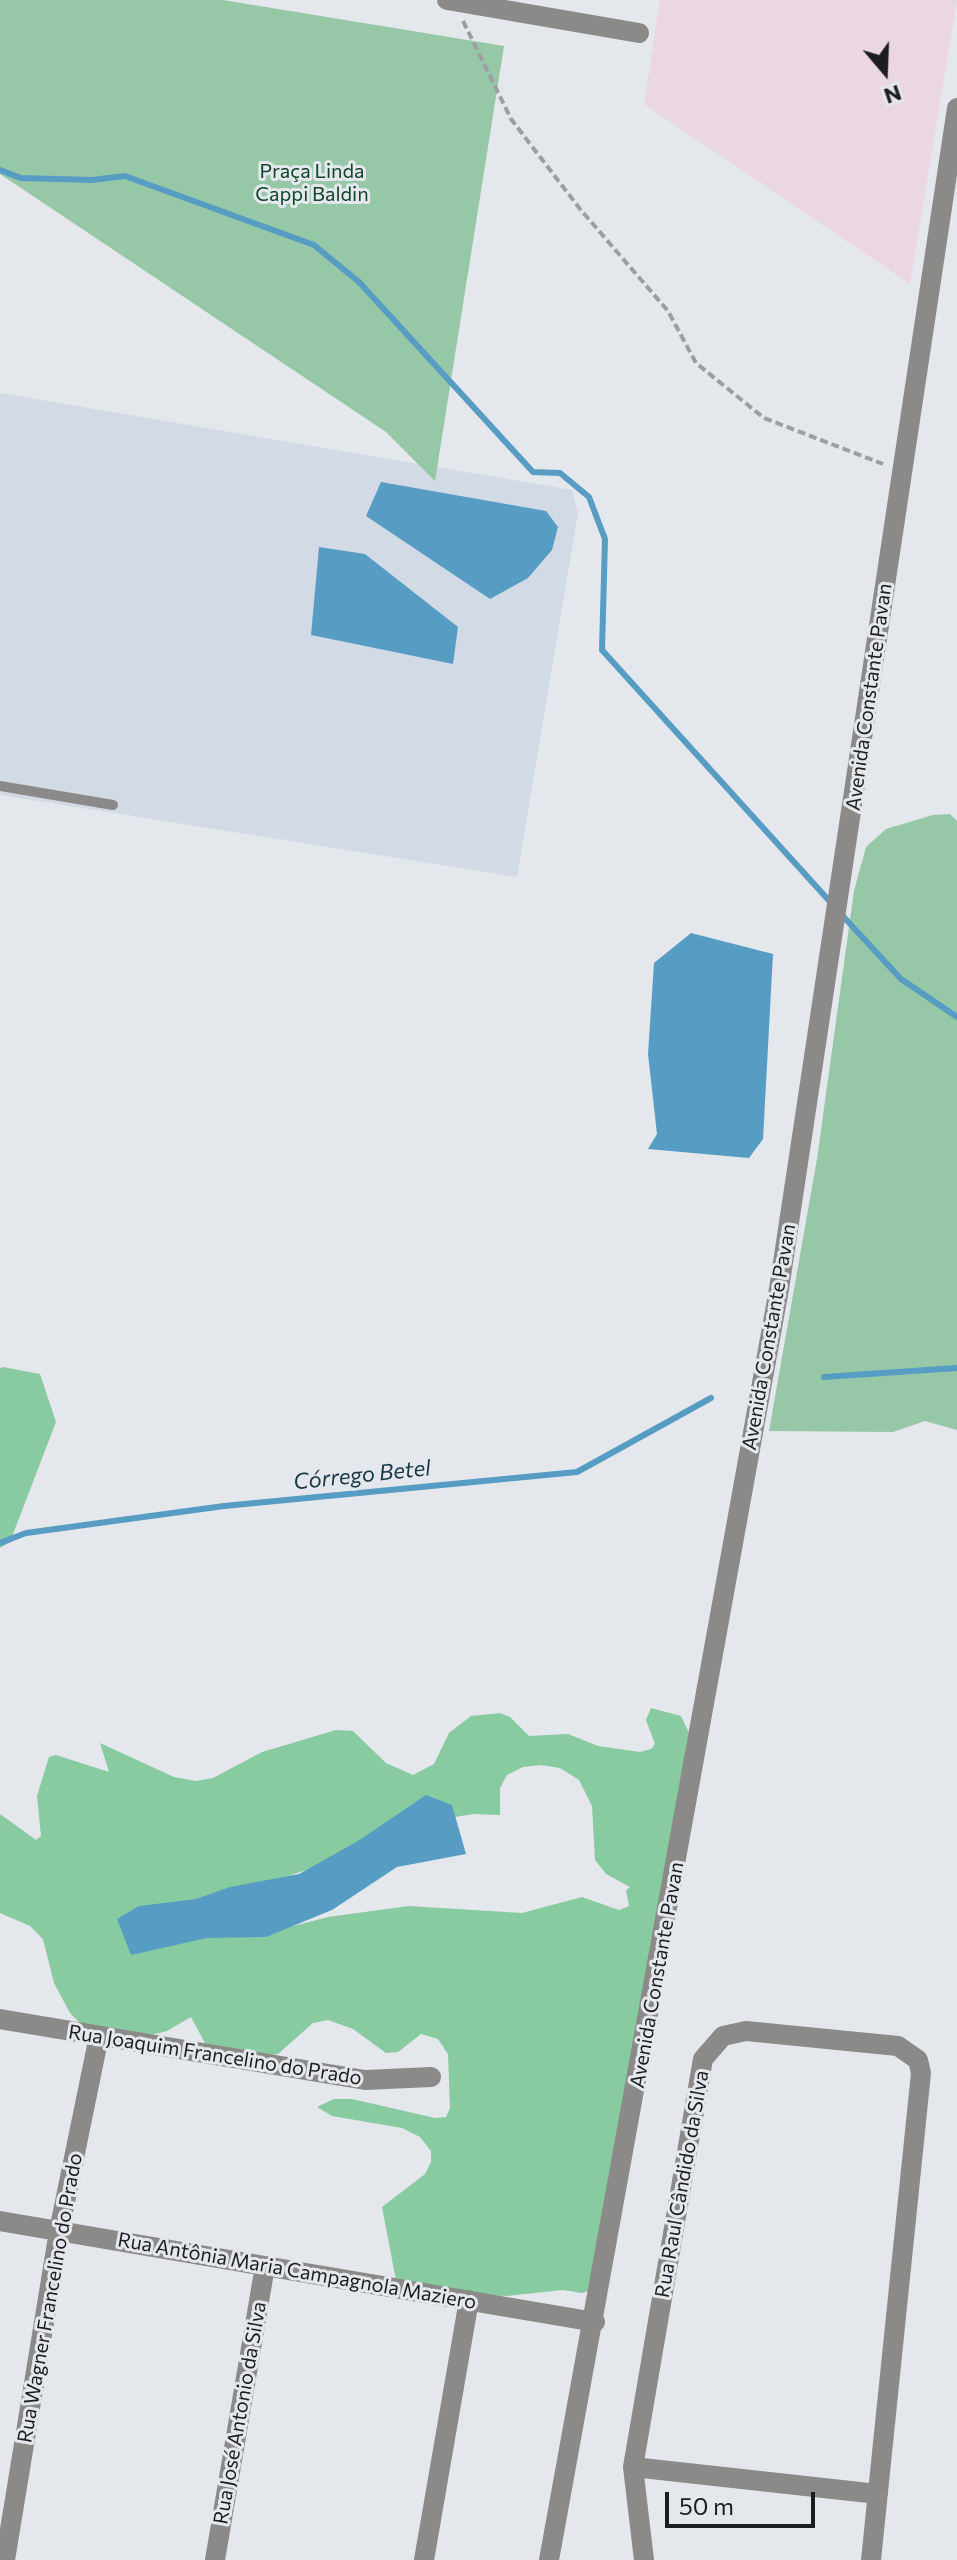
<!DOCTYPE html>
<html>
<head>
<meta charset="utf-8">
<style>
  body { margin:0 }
  #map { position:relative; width:957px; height:2560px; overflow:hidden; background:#e4e7ec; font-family:Commissioner,sans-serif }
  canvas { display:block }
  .north { position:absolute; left:845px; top:32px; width:80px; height:80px; -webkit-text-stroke:6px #e4e7ec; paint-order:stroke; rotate:161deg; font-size:22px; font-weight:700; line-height:32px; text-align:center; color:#1c1d1e }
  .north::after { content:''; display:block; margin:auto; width:28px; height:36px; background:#1c1d1e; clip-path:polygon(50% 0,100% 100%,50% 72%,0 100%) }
  .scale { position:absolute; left:665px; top:2492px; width:150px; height:36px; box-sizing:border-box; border:4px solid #1c1d1e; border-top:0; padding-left:10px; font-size:24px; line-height:28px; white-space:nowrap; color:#1c1d1e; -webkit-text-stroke:6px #e4e7ec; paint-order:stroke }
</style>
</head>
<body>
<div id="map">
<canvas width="957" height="2560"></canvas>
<div class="north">N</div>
<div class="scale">50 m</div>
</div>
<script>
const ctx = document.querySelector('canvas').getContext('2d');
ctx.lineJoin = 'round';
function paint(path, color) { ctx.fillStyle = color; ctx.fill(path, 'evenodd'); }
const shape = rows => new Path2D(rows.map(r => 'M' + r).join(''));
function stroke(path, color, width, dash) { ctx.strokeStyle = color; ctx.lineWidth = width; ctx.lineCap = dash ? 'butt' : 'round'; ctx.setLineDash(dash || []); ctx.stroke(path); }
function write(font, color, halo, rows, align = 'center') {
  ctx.font = font + ' Commissioner,sans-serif'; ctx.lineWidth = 6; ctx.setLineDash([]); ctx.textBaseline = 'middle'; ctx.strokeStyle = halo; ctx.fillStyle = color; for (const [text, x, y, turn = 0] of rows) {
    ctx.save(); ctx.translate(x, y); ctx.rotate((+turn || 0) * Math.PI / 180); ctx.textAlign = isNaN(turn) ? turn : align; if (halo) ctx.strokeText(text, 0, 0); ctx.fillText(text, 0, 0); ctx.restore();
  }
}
paint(shape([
  [660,0,957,0,910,284,644,104]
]), '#ebd6e4');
paint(shape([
  [0,393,572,490,578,513,517,877,0,795]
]), '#d2dae5');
paint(shape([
  [0,0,223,0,504,46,435,481,386,432,0,174],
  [950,814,957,821,957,1430,925,1421,893,1432,769,1431,817,1159,854,891,866,847,886,829,933,815]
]), '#96c8a8');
paint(shape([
  [3,1367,40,1374,56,1422,13,1534,18,1538,0,1548,0,1368],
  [651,1708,681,1716,689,1733,592,2290,582,2293,563,2290,507,2296,398,2291,382,2207,425,2174,431,2162,431,2151,420,2137,402,2128,332,2116,317,2107,334,2099,352,2099,435,2118,446,2117,450,2108,448,2054,438,2039,421,2034,398,2052,386,2053,353,2029,328,2020,313,2023,278,2054,248,2059,206,2045,191,2017,167,2031,130,2040,86,2029,70,2013,54,1983,43,1939,30,1926,0,1913,0,1814,36,1840,41,1836,37,1796,49,1757,56,1755,109,1772,100,1743,174,1777,196,1781,213,1778,262,1752,336,1730,353,1731,386,1763,413,1775,434,1764,449,1733,471,1716,500,1713,510,1717,529,1736,568,1734,598,1746,640,1752,651,1749,655,1744,646,1720],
  [541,1765,560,1768,579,1780,592,1806,595,1860,606,1874,630,1887,626,1890,629,1906,619,1910,582,1897,522,1913,409,1906,328,1917,255,1936,171,1916,347,1856,389,1827,474,1814,500,1815,500,1788,507,1775,523,1767]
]), '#88cba1');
paint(shape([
  [381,482,546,511,558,527,552,550,528,578,490,599,366,516],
  [319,547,365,554,458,627,453,664,311,635],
  [691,933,773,954,763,1139,749,1158,648,1149,657,1134,648,1054,654,963],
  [426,1795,452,1805,466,1854,397,1867,332,1910,266,1937,207,1938,131,1955,117,1919,139,1906,196,1899,230,1887,299,1874,358,1841]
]), '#579dc3');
stroke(shape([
  [0,170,21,178,92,180,125,176,314,245,359,282,533,472,560,473,589,497,605,539,602,650,833,905],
  [840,913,901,979,957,1017],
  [824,1377,957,1368],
  [0,1543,26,1533,224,1506,577,1472,711,1398]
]), '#579dc3', 6);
stroke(shape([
  [463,21,511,119,580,209,668,311,696,363,764,418,883,464]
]), '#9c9ea1', 4, [8, 4]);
stroke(shape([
  [0,786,113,805]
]), '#8c8a89', 10);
stroke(shape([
  [447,0,639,33],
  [0,2019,365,2080,431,2077],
  [0,2221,595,2322],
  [633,2467,878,2494],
  [5,2560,59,2231,99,2036],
  [215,2560,265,2266],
  [424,2560,469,2300],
  [644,2560,633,2467,703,2059,723,2036,746,2031,898,2046,918,2060,921,2073,871,2560]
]), '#8c8a89', 20);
stroke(shape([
  [549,2560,779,1289,957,108]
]), '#8c8a89', 20);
write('20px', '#10452a', '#e4e7ec', [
  ["Praça Linda",312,171],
  ["Cappi Baldin",312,194]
]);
write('20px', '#1c1d1e', '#e4e7ec', [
  ["Avenida Constante Pavan",869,697,-82],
  ["Avenida Constante Pavan",769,1337,-80],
  ["Avenida Constante Pavan",657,1975,-80],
  ["Rua Joaquim Francelino do Prado",215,2055,9],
  ["Rua Raul Cândido da Silva",682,2184,-80],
  ["Rua Antônia Maria Campagnola Maziero",297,2271,10],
  ["Rua Wagner Francelino do Prado",50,2298,-80],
  ["Rua José Antonio da Silva",240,2413,-80]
]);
write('italic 22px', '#183849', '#e4e7ec', [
  ["Córrego Betel",362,1475,-6]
]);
</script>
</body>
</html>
